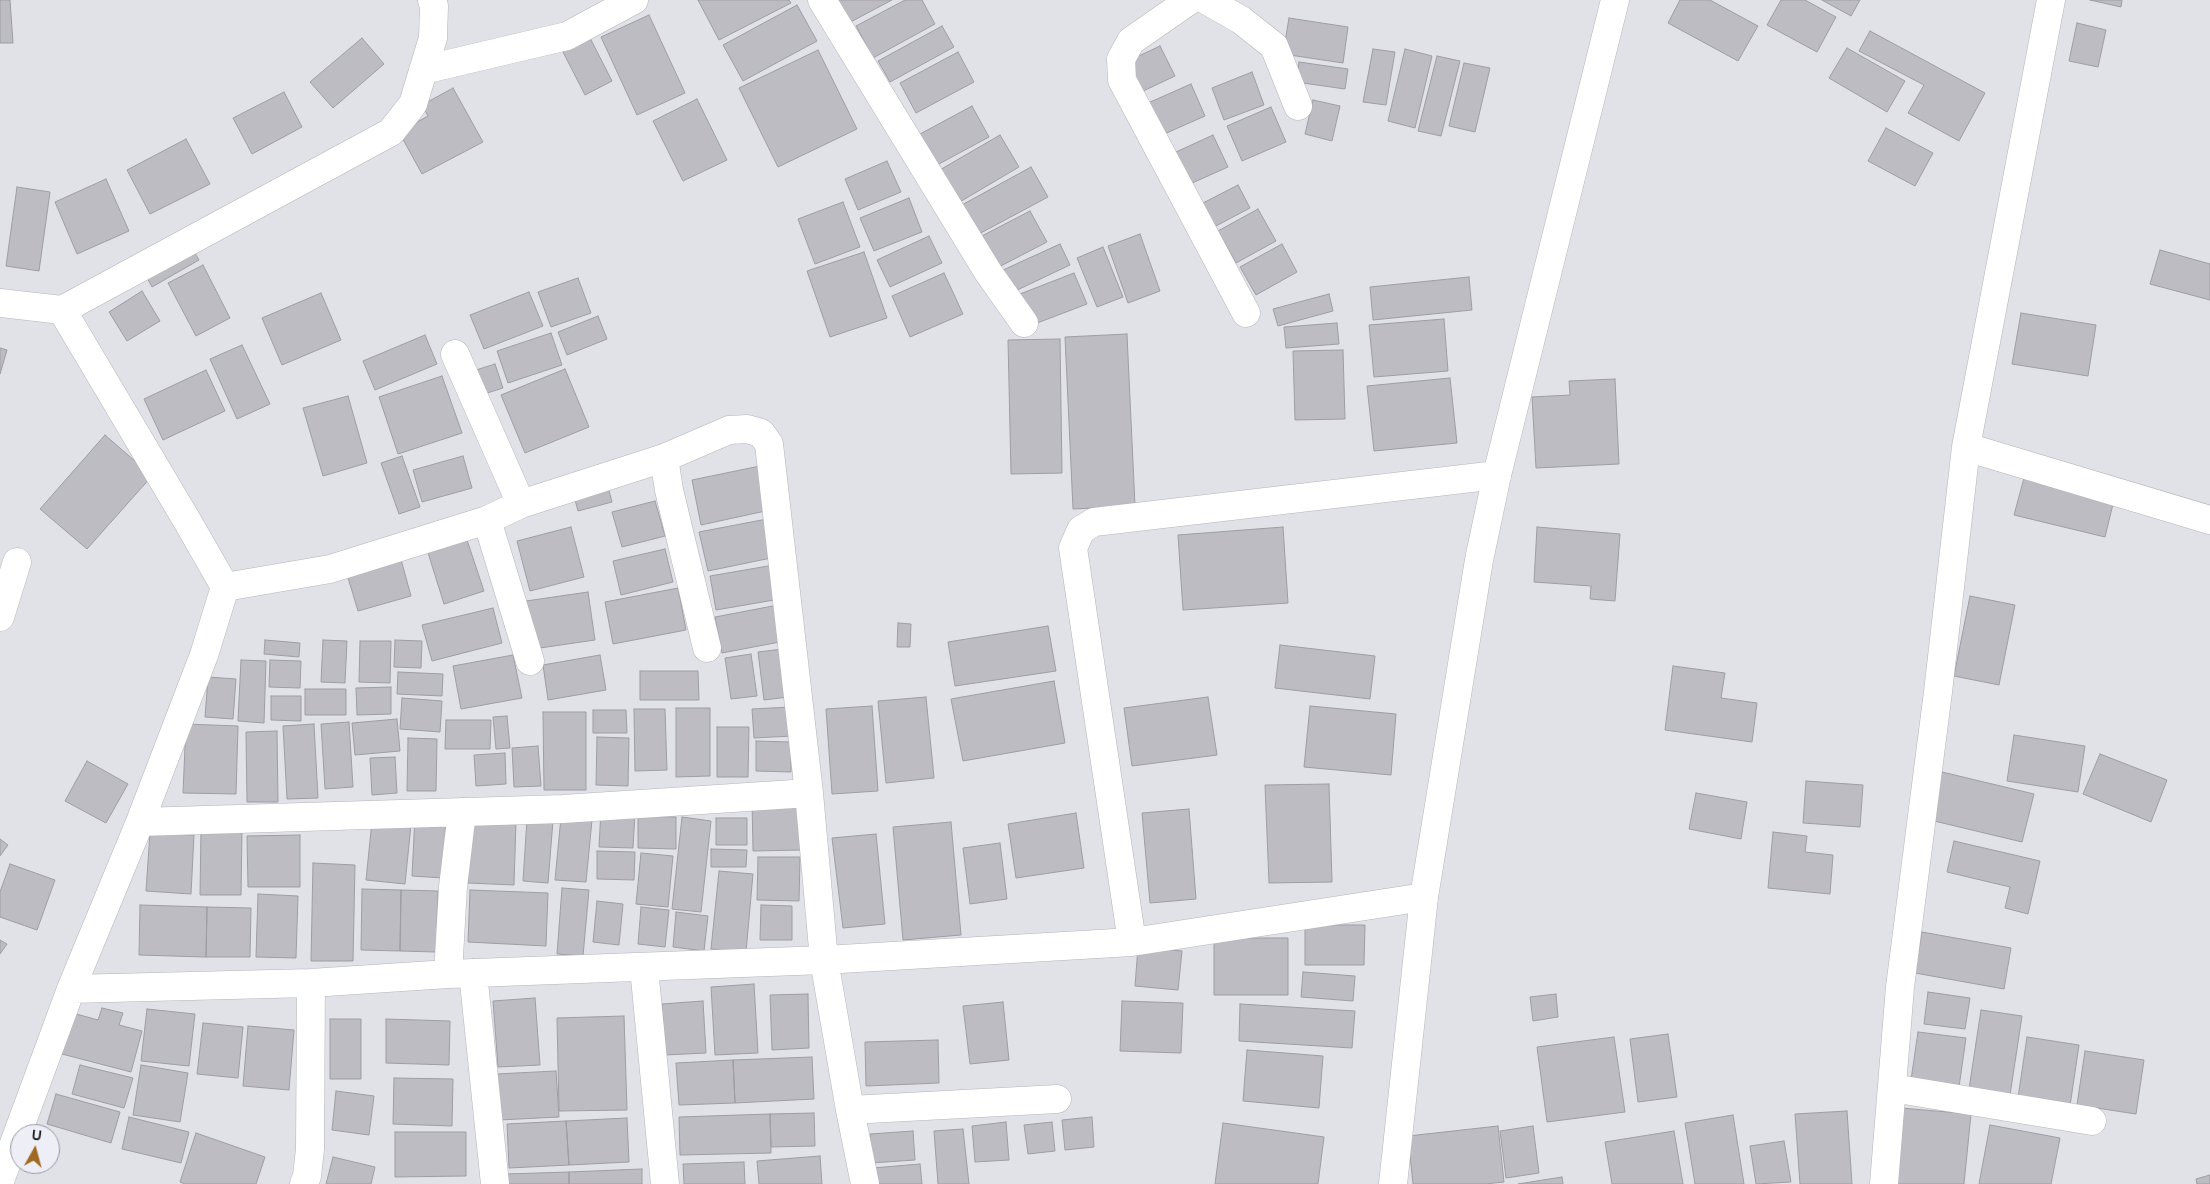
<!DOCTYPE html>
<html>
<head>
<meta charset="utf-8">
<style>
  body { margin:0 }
  #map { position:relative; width:2210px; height:1184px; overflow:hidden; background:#e1e2e8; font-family:Cabin,sans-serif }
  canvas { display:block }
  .north { position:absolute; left:10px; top:1124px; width:50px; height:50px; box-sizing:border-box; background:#eeeff6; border:1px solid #97989d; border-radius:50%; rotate:7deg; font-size:14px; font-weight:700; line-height:20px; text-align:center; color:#141517 }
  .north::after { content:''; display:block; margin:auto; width:18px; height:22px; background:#a06924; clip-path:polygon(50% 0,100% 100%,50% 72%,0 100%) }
</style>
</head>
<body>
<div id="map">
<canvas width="2210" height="1184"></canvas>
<div class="north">U</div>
</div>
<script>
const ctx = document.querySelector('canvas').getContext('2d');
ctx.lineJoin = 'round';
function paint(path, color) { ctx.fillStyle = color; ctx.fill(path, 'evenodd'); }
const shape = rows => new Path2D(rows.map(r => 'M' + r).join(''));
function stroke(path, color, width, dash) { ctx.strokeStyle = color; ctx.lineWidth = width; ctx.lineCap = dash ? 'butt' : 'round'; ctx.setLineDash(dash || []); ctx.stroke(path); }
const building = shape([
  [0,0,10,0,13,43,0,43,0,0],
  [698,0,789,0,791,3,719,40,698,0],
  [829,0,892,0,843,26,829,0],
  [905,0,922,0,935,24,873,58,856,26,905,0],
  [1680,0,1710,0,1758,26,1738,61,1668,23,1680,0],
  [1781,0,1805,0,1836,17,1817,52,1767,25,1781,0],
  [1822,0,1860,0,1851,16,1822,0],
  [2090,0,2122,0,2121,7,2090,0],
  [797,5,817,41,743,81,723,45,797,5],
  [649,15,685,93,637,115,601,37,649,15],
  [1289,18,1348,27,1343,63,1283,54,1289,18],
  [2077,23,2106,30,2098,67,2069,61,2077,23],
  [942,26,954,47,890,82,878,61,942,26],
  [1870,31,1985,93,1959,141,1908,113,1924,85,1859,51,1870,31],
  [589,36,612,81,585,95,562,50,589,36],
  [362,38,384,64,333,108,310,82,362,38],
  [1160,46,1175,76,1141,92,1126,62,1160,46],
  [1847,48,1905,81,1887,112,1829,78,1847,48],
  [1373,49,1395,52,1386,105,1363,102,1373,49],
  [1405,49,1432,56,1415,128,1388,121,1405,49],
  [818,50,857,129,778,167,739,88,818,50],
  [958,52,974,82,916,113,900,83,958,52],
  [1437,56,1460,61,1441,136,1418,131,1437,56],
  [1299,62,1348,69,1345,89,1296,82,1299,62],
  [1464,63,1490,68,1475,132,1449,126,1464,63],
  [1252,72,1264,105,1224,120,1212,88,1252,72],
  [1191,84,1205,116,1162,135,1148,103,1191,84],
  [453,88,483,142,422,174,399,132,428,116,422,105,453,88],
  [284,92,302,127,252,154,233,118,284,92],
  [697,99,727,160,683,181,653,121,697,99],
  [1313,100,1340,106,1332,141,1305,134,1313,100],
  [972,106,989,137,937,165,920,134,972,106],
  [1271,107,1286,142,1242,161,1227,126,1271,107],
  [1886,128,1933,153,1915,186,1868,161,1886,128],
  [1000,135,1019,167,958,203,938,171,1000,135],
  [1213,135,1228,167,1190,184,1176,152,1213,135],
  [186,139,210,184,150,214,127,170,186,139],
  [887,161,901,192,858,210,845,179,887,161],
  [1031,167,1048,197,977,235,960,206,1031,167],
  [106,179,129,231,77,254,55,202,106,179],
  [1238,185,1250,208,1214,227,1201,204,1238,185],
  [17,187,50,192,39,271,6,266,17,187],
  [909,198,922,232,874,251,860,218,909,198],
  [843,202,860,247,815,264,798,219,843,202],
  [1258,209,1276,241,1236,263,1218,231,1258,209],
  [1030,211,1047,242,995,269,978,238,1030,211],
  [1140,234,1160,291,1128,303,1108,246,1140,234],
  [929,236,942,263,890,287,877,260,929,236],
  [1060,244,1070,265,1013,292,1003,270,1060,244],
  [1282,244,1297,272,1256,295,1240,267,1282,244],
  [191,247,199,260,152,287,145,274,191,247],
  [1103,247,1123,297,1097,307,1077,258,1103,247],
  [2160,250,2210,264,2210,300,2150,284,2160,250],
  [864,252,887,318,830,337,807,271,864,252],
  [203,265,230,318,196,336,168,283,203,265],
  [944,273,963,314,910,337,892,296,944,273],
  [1074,273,1087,304,1032,325,1020,294,1074,273],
  [1469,277,1472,310,1373,320,1370,287,1469,277],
  [578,278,591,313,551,327,538,292,578,278],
  [142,291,160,321,127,341,109,312,142,291],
  [529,292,543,326,484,349,470,315,529,292],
  [321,293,341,340,282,365,262,318,321,293],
  [1329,294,1333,311,1278,326,1273,309,1329,294],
  [2021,313,2096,325,2088,376,2012,364,2021,313],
  [598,316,607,339,567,355,558,332,598,316],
  [1444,319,1448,371,1374,377,1369,325,1444,319],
  [1337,323,1339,344,1286,348,1284,327,1337,323],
  [551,333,562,365,508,383,497,351,551,333],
  [1127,334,1135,506,1073,509,1065,337,1127,334],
  [425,335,437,364,375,390,363,361,425,335],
  [1060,339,1062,473,1011,474,1008,340,1060,339],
  [242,345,270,404,237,419,210,359,242,345],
  [0,348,7,350,0,374,0,348],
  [1343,350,1345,419,1295,420,1293,351,1343,350],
  [495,364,503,388,484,394,476,370,495,364],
  [565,369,589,427,525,453,501,395,565,369],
  [206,370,225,411,163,440,144,399,206,370],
  [442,376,462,433,398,454,379,397,442,376],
  [1450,378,1457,443,1374,451,1367,386,1450,378],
  [1615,379,1619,464,1536,468,1532,397,1570,395,1569,381,1615,379],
  [348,396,367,463,323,476,303,408,348,396],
  [105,435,152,476,87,549,40,509,105,435],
  [402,456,420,507,399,514,381,463,402,456],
  [463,456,472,488,422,502,413,470,463,456],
  [760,466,770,510,701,525,692,480,760,466],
  [2024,478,2114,500,2105,537,2014,515,2024,478],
  [607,483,612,502,578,511,573,492,607,483],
  [655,501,665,536,622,547,612,512,655,501],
  [767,519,776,557,708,571,699,532,767,519],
  [571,527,584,577,530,591,517,541,571,527],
  [1283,527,1288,603,1183,610,1178,535,1283,527],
  [1537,527,1620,534,1615,601,1590,599,1591,586,1534,582,1537,527],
  [464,531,484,591,444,604,425,543,464,531],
  [665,549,673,582,621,595,613,561,665,549],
  [400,556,411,596,358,611,346,571,400,556],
  [774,565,780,599,716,610,710,576,774,565],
  [678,588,686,630,613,644,605,602,678,588],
  [588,592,595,640,533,649,526,601,588,592],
  [1970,596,2015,605,1999,685,1954,676,1970,596],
  [778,605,785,641,722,653,715,617,778,605],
  [493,608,502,643,432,661,422,625,493,608],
  [898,623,911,624,910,647,897,647,898,623],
  [1048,626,1056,671,955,686,948,642,1048,626],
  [265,640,300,643,299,657,264,654,265,640],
  [323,640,347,641,345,683,321,682,323,640],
  [395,640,422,641,421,668,394,667,395,640],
  [360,641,391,641,390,683,359,682,360,641],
  [1280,645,1375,656,1370,699,1275,688,1280,645],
  [783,649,788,697,764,700,758,652,783,649],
  [751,654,757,696,731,699,725,658,751,654],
  [513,655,522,698,461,709,453,666,513,655],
  [600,655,606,690,548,700,543,665,600,655],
  [241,660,266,661,264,723,238,721,241,660],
  [270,660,301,661,300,688,269,687,270,660],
  [1673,666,1725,673,1721,698,1757,703,1752,742,1665,730,1673,666],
  [640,671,698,671,699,700,640,700,640,671],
  [398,672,443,674,442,696,397,694,398,672],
  [208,677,236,679,233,719,205,717,208,677],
  [1054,681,1065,743,963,761,951,699,1054,681],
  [391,687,391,714,357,715,356,688,391,687],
  [305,689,346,689,346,715,305,715,305,689],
  [271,696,301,696,301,721,271,720,271,696],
  [926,697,934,778,886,783,878,701,926,697],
  [1208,697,1217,755,1132,766,1124,708,1208,697],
  [402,698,442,701,440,732,400,729,402,698],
  [872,706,878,791,832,794,826,709,872,706],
  [1310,706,1396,714,1391,775,1304,767,1310,706],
  [791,707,793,736,754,738,752,709,791,707],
  [676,708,710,708,710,776,676,777,676,708],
  [634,709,665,709,667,770,635,771,634,709],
  [593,710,626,710,627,733,593,733,593,710],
  [543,712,586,712,586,790,544,790,543,712],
  [507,716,510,748,496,749,493,717,507,716],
  [397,719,400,751,355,755,352,723,397,719],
  [446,720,491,720,490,749,445,749,446,720],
  [349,722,353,787,325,789,321,724,349,722],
  [186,724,238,726,236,794,183,793,186,724],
  [314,724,318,798,287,799,283,726,314,724],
  [717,727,749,727,748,777,717,777,717,727],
  [277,731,278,802,247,802,246,732,277,731],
  [2014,735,2085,746,2078,792,2007,781,2014,735],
  [597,737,629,738,628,786,596,785,597,737],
  [408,738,437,739,436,791,407,791,408,738],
  [756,741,791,742,791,772,756,771,756,741],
  [538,746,541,786,514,787,512,748,538,746],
  [505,753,506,784,476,786,474,755,505,753],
  [2100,754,2167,780,2151,822,2083,794,2100,754],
  [395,757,397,793,372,795,370,758,395,757],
  [87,761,128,784,106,823,65,801,87,761],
  [1942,772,2034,794,2022,842,1930,820,1942,772],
  [1806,781,1863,785,1860,827,1803,823,1806,781],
  [1329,784,1332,882,1269,883,1265,785,1329,784],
  [1696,793,1747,802,1741,839,1689,829,1696,793],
  [800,799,802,850,753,851,752,800,800,799],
  [1189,809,1196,899,1150,903,1142,813,1189,809],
  [601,810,635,812,633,848,599,847,601,810],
  [1076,813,1084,868,1016,878,1008,824,1076,813],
  [415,816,446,817,443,878,412,876,415,816],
  [638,816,676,817,676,849,638,848,638,816],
  [561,817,592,820,586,882,555,880,561,817],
  [682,817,711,821,701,912,672,909,682,817],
  [716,818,747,818,747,845,716,845,716,818],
  [470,819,516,821,514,885,468,883,470,819],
  [527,819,553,821,548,883,523,881,527,819],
  [372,821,411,825,405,884,366,880,372,821],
  [951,822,961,935,903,940,893,827,951,822],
  [201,830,242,831,241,895,200,895,201,830],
  [1773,832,1807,836,1805,852,1833,855,1830,894,1768,888,1773,832],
  [150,833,194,835,191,894,146,891,150,833],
  [876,834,885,924,843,928,832,838,876,834],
  [300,835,300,887,248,887,247,836,300,835],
  [0,839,8,845,0,856,0,839],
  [1954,841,2040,861,2028,914,2005,908,2010,887,1947,872,1954,841],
  [1000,843,1007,899,970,904,963,848,1000,843],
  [711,849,747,850,746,867,711,867,711,849],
  [597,851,635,852,634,880,597,879,597,851],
  [641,853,673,856,668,907,636,904,641,853],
  [758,857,800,857,799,901,757,900,758,857],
  [313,863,355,865,353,961,311,961,313,863],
  [10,864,55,880,37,930,0,917,0,892,10,864],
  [719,871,753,874,746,952,711,949,719,871],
  [562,888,589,890,583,956,557,954,562,888],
  [362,889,401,890,400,951,361,950,362,889],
  [401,890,438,891,436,952,400,951,401,890],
  [470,890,548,893,546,946,468,942,470,890],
  [258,894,298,896,296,958,256,957,258,894],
  [597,901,623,904,619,945,593,942,597,901],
  [140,905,207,907,206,957,139,955,140,905],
  [761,905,792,906,792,940,760,940,761,905],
  [207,907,251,908,250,957,206,957,207,907],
  [641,907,669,910,665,947,638,944,641,907],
  [676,912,708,916,704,951,673,947,676,912],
  [1305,925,1365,925,1364,965,1305,965,1305,925],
  [1922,932,2011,948,2004,989,1915,973,1922,932],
  [1214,938,1288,938,1288,995,1214,995,1214,938],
  [0,940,7,944,0,954,0,940],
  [1138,947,1182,951,1178,990,1135,986,1138,947],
  [1303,972,1355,976,1353,1001,1301,997,1303,972],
  [754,984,758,1053,715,1055,711,987,754,984],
  [1928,992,1970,998,1965,1029,1924,1024,1928,992],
  [808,994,809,1048,772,1050,770,995,808,994],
  [1556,994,1558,1017,1533,1021,1530,997,1556,994],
  [535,998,540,1065,498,1067,493,1001,535,998],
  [703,1001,706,1053,665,1055,662,1004,703,1001],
  [1122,1001,1183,1003,1181,1053,1120,1051,1122,1001],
  [1003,1002,1009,1060,970,1064,963,1006,1003,1002],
  [1240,1004,1355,1011,1352,1048,1239,1041,1240,1004],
  [102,1008,123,1013,119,1025,142,1031,131,1072,58,1053,69,1012,98,1020,102,1008],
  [147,1009,195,1014,189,1066,141,1061,147,1009],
  [1981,1010,2022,1016,2010,1095,1969,1089,1981,1010],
  [624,1016,627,1110,559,1111,557,1018,624,1016],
  [330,1019,361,1019,361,1079,330,1079,330,1019],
  [386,1019,450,1021,449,1065,386,1063,386,1019],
  [203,1023,243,1027,238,1078,197,1074,203,1023],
  [248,1026,294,1030,289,1090,243,1086,248,1026],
  [1918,1032,1966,1038,1959,1087,1911,1080,1918,1032],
  [1668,1034,1677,1097,1638,1102,1630,1039,1668,1034],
  [1614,1037,1625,1112,1547,1122,1537,1047,1614,1037],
  [2027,1037,2079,1045,2070,1106,2018,1098,2027,1037],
  [938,1040,939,1083,866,1086,865,1042,938,1040],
  [1247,1050,1323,1056,1319,1108,1243,1101,1247,1050],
  [2085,1051,2144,1060,2136,1114,2077,1105,2085,1051],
  [812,1057,814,1099,735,1103,733,1060,812,1057],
  [733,1060,735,1103,679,1105,676,1063,733,1060],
  [80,1065,133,1078,124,1108,72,1094,80,1065],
  [141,1065,188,1073,180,1122,133,1115,141,1065],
  [556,1071,559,1117,499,1120,496,1074,556,1071],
  [394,1078,453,1079,452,1126,393,1124,394,1078],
  [336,1091,374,1096,369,1135,332,1130,336,1091],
  [56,1094,120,1112,111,1143,47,1124,56,1094],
  [1901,1108,1971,1114,1964,1184,1895,1184,1901,1108],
  [1847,1111,1852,1184,1800,1184,1795,1114,1847,1111],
  [814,1113,815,1146,771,1147,770,1114,814,1113],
  [770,1114,771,1153,680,1155,679,1117,770,1114],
  [1733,1115,1744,1184,1695,1184,1685,1123,1733,1115],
  [129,1117,189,1132,181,1163,122,1149,129,1117],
  [1092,1117,1094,1147,1065,1150,1062,1120,1092,1117],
  [627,1118,629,1162,569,1165,566,1121,627,1118],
  [566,1121,569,1165,509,1168,507,1124,566,1121],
  [1006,1122,1009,1160,975,1162,972,1126,1006,1122],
  [1052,1122,1055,1151,1028,1154,1024,1125,1052,1122],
  [1223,1123,1324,1137,1318,1184,1215,1184,1223,1123],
  [1990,1125,2060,1138,2051,1184,1979,1184,1990,1125],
  [1498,1126,1504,1182,1485,1184,1413,1184,1408,1136,1498,1126],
  [1533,1126,1539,1173,1506,1178,1500,1131,1533,1126],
  [963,1129,969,1184,938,1184,934,1131,963,1129],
  [913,1131,915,1160,871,1163,870,1134,913,1131],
  [1674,1131,1683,1184,1612,1184,1605,1142,1674,1131],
  [395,1132,466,1132,466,1176,395,1177,395,1132],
  [196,1133,265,1157,256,1184,185,1184,180,1182,196,1133],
  [1784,1141,1791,1182,1756,1184,1750,1146,1784,1141],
  [820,1156,822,1184,759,1184,757,1161,820,1156],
  [333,1157,375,1167,371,1184,326,1184,333,1157],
  [744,1162,745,1184,684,1184,683,1164,744,1162],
  [920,1164,922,1184,874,1184,873,1168,920,1164],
  [642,1169,642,1184,569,1184,569,1172,642,1169],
  [569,1172,569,1184,507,1184,506,1174,569,1172],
  [2210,1175,2210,1184,2197,1184,2196,1179,2210,1175],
  [1562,1177,1563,1184,1518,1184,1562,1177]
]);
paint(building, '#bcbcc2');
stroke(building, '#9d9da3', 1);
const minor = shape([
  [822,0,988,272,1024,323],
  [1190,0,1131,41,1121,59,1122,80,1246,313],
  [1206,0,1241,20,1274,46,1298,106],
  [423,70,567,36,634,0],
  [0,303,62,310,391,132,413,104,433,38,434,6,432,0],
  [455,354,521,504],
  [1966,447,2210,520],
  [664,458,669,490,707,648],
  [487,520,530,661],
  [225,587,330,569,487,520,521,504,664,458,729,430,747,429,761,433,769,444,809,793,824,960,850,1110,865,1184],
  [0,617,17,562],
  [140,822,563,809,809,793],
  [1132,942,1073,548,1081,530,1094,522,1497,475],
  [644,968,665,1184],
  [473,973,495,1184],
  [448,974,453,887,462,812],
  [71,989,311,983,448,974,824,960,1132,942,1424,897],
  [1892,1088,2092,1121],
  [850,1110,1057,1099],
  [0,1181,71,989,140,822,204,655,225,587,189,524,62,310],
  [304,1184,307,1176,310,1149,311,983],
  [1884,1184,1900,987,1938,692,1966,447,2051,0]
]);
const tertiary = shape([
  [1393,1184,1424,897,1479,560,1497,475,1615,0]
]);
stroke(minor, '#b4b4bb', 29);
stroke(tertiary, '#b4b4bb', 29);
stroke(minor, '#fff', 28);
stroke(tertiary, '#fff', 28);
</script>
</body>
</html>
